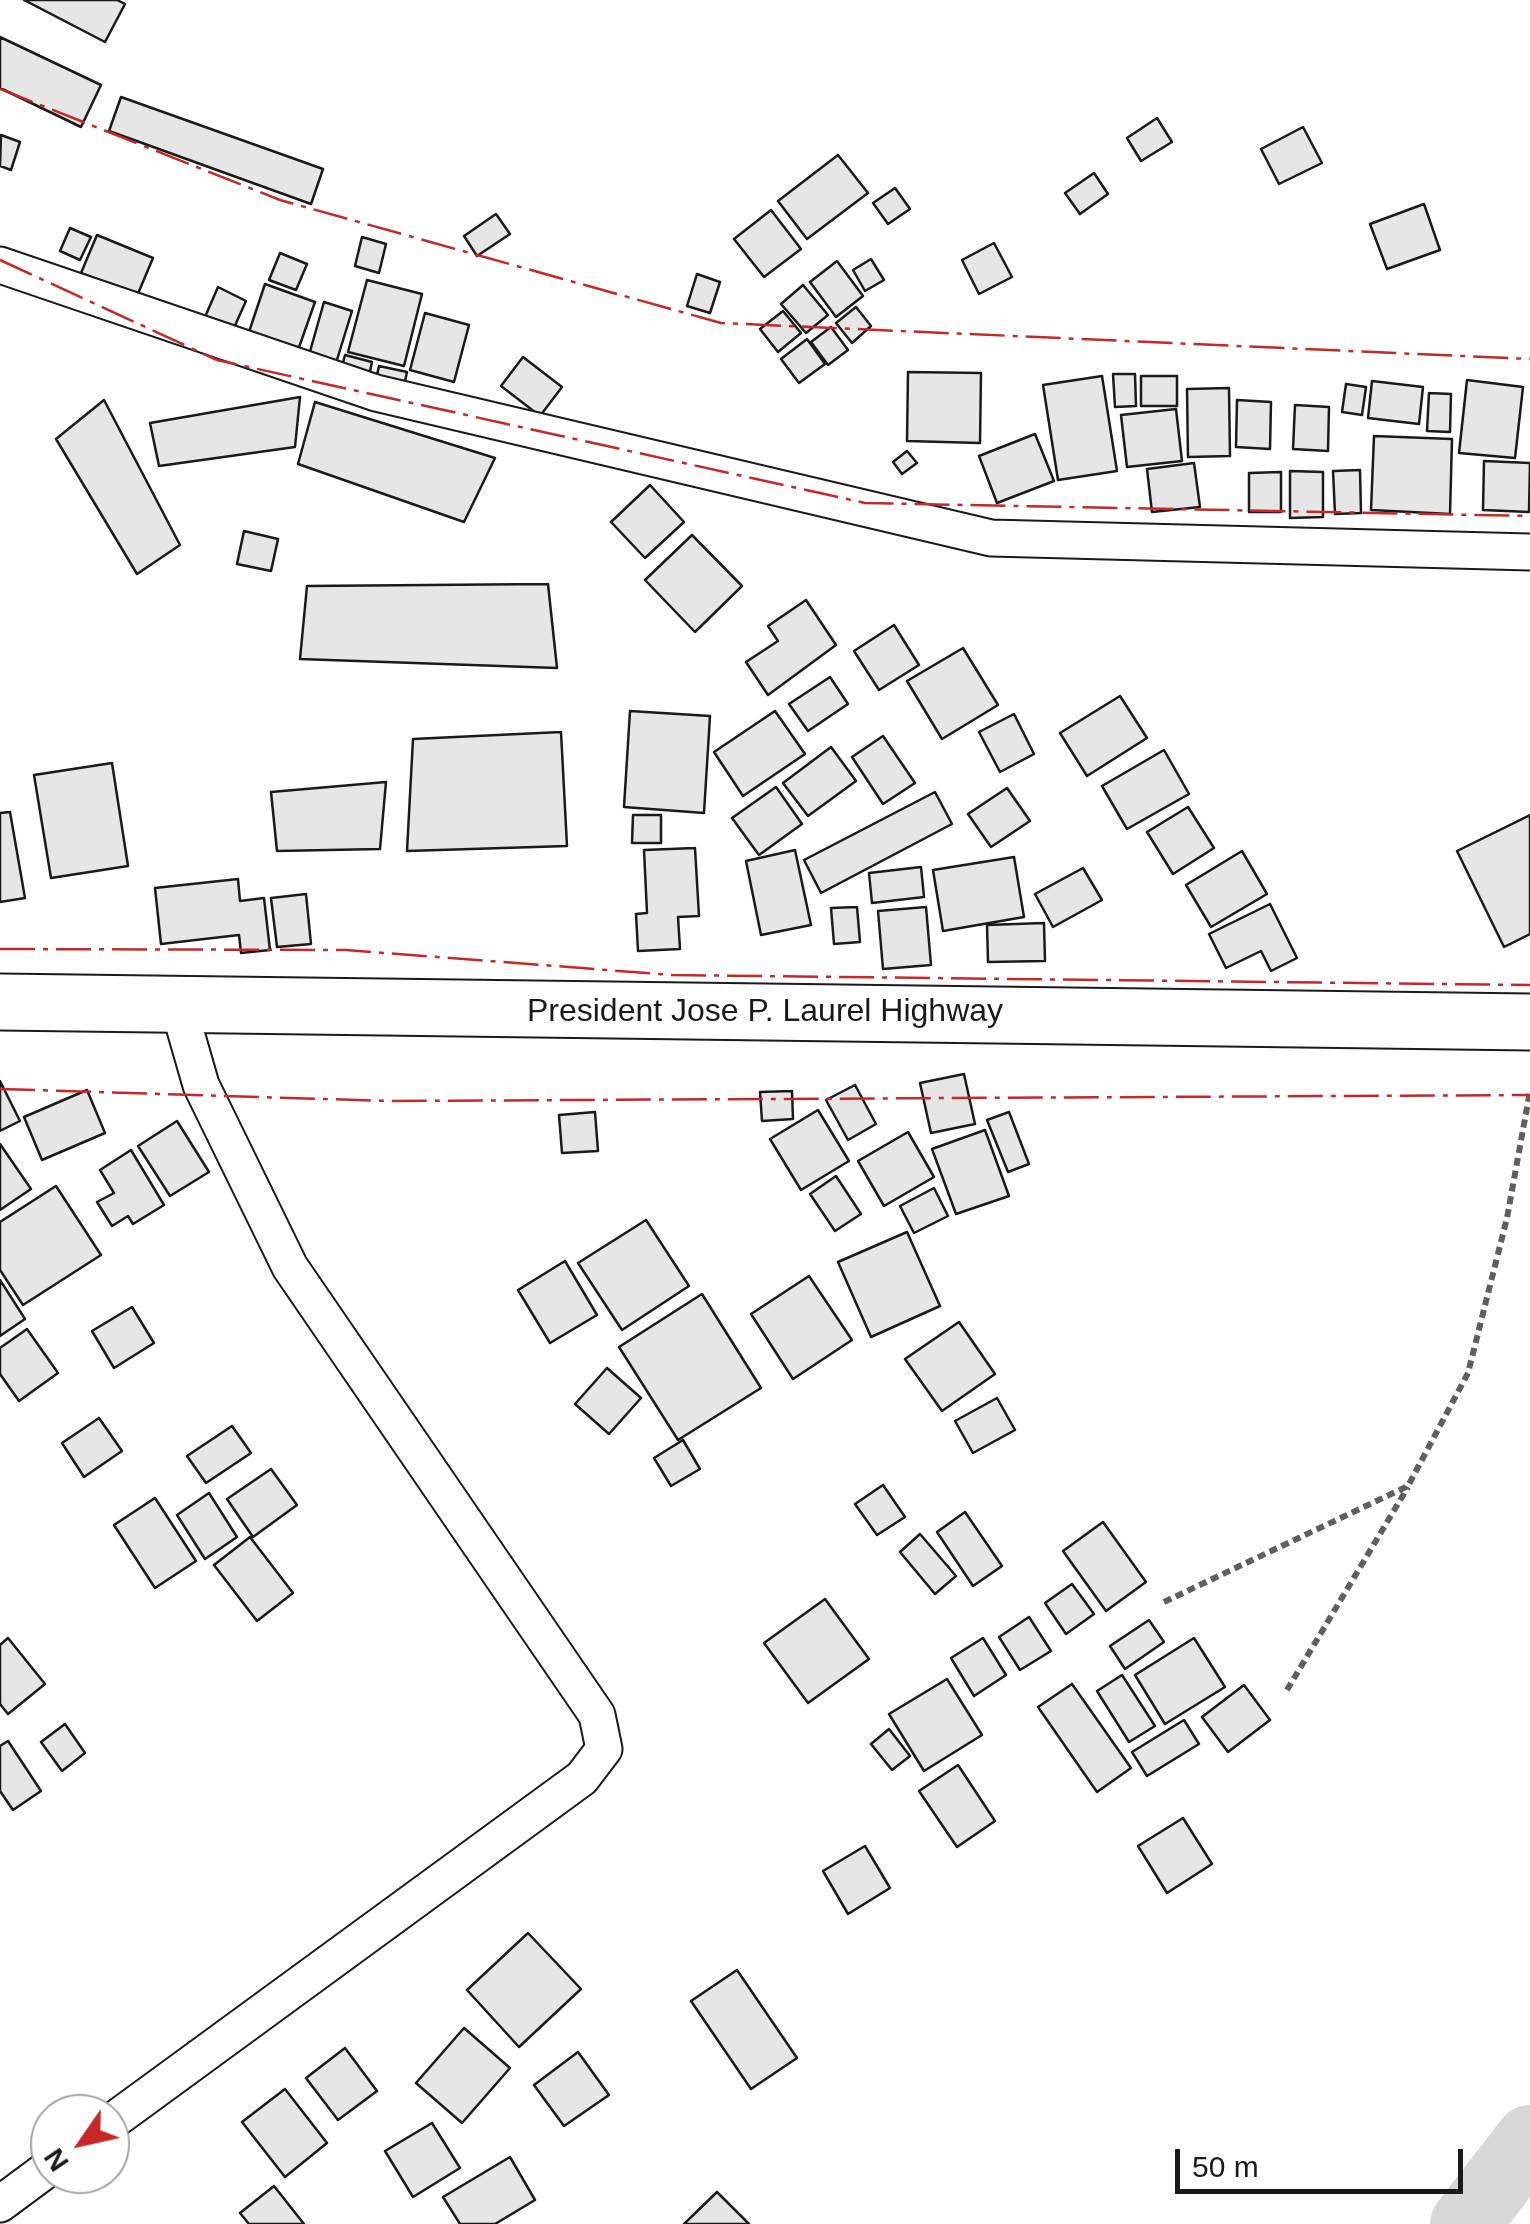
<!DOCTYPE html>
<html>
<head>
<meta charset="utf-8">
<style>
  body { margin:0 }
  #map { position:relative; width:1530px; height:2224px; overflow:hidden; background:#fff; font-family:Arial,sans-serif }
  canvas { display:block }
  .north { position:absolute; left:30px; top:2094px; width:100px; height:100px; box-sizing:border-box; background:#fff; border:2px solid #a3a3a3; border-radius:50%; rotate:236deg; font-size:28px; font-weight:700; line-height:40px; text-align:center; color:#1a1a1a }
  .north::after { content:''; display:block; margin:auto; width:35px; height:45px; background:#c62828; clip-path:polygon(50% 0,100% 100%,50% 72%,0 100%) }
  .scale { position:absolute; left:1175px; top:2149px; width:288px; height:45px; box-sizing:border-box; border:5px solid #1a1a1a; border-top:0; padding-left:12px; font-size:30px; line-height:35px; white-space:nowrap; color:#1a1a1a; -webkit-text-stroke:8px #fff; paint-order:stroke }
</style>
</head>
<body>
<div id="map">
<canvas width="1530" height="2224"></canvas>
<div class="north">N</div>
<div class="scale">50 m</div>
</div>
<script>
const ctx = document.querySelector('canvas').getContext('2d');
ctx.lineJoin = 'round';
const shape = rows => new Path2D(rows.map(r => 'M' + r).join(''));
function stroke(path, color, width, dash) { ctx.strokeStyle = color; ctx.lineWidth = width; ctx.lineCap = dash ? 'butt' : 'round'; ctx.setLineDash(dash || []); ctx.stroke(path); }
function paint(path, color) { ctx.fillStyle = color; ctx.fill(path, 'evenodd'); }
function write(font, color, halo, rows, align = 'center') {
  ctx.font = font + ' Arial,sans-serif'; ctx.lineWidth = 8; ctx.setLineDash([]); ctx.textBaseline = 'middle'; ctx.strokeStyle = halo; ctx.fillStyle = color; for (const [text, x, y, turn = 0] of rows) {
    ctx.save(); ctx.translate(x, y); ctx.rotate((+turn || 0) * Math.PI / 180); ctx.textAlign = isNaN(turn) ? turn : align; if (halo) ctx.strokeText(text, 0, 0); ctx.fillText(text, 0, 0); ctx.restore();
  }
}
stroke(shape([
  [1465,2224,1530,2140]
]), '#d7d7d7', 70);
const building = shape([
  [24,0,117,0,125,4,105,42,24,0],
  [0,37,101,85,81,127,0,88,0,37],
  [121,97,323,169,311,204,109,131,121,97],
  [1157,118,1172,142,1141,161,1127,138,1157,118],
  [1303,127,1322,163,1279,184,1261,149,1303,127],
  [1,135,20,142,11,170,0,166,1,135],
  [838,155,868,193,807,239,778,201,838,155],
  [1094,173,1108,194,1080,214,1065,193,1094,173],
  [895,188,910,209,888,224,873,203,895,188],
  [1424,204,1440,250,1387,269,1370,224,1424,204],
  [771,210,801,249,764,277,734,239,771,210],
  [496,214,510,234,477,256,464,236,496,214],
  [70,228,91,237,80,260,60,251,70,228],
  [97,235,153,258,137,296,81,273,97,235],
  [362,237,386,244,379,273,355,266,362,237],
  [994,243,1012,277,979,294,962,260,994,243],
  [280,253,307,264,296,290,269,280,280,253],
  [871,259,884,280,865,291,853,270,871,259],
  [837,261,863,296,836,317,810,282,837,261],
  [697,274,720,282,710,313,687,306,697,274],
  [367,280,422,294,404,366,348,352,367,280],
  [265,284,315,302,297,353,248,335,265,284],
  [803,285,828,315,806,333,781,304,803,285],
  [218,287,246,301,233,330,205,317,218,287],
  [324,302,352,311,336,363,309,355,324,302],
  [856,307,871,326,852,343,836,323,856,307],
  [783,311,801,333,778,352,760,329,783,311],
  [425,313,469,325,454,382,410,370,425,313],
  [831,327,848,350,828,365,811,342,831,327],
  [807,339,825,364,799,383,781,359,807,339],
  [345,355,372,362,367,385,339,378,345,355],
  [523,357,562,387,540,416,501,386,523,357],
  [379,366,407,372,402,395,374,388,379,366],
  [908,372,981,373,980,443,907,441,908,372],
  [1113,374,1135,374,1136,406,1115,407,1113,374],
  [1102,376,1117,471,1058,480,1043,385,1102,376],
  [1141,376,1177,376,1177,406,1141,406,1141,376],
  [1467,380,1523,387,1515,458,1459,453,1467,380],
  [1372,381,1423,387,1419,424,1368,418,1372,381],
  [1346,384,1366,387,1362,415,1342,412,1346,384],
  [1229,388,1230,456,1188,457,1187,389,1229,388],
  [1429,393,1451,394,1450,432,1427,431,1429,393],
  [300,397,295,447,159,466,150,423,300,397],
  [104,400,180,545,137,574,56,439,104,400],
  [1237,400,1271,402,1270,449,1236,447,1237,400],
  [315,402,495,458,464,522,298,464,315,402],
  [1295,405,1329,407,1328,451,1293,449,1295,405],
  [1176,409,1182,461,1127,467,1121,415,1176,409],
  [1035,434,1054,481,997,503,979,456,1035,434],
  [1374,436,1452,439,1450,514,1371,510,1374,436],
  [907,451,917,463,902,474,893,462,907,451],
  [1484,461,1530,463,1529,512,1483,510,1484,461],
  [1194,463,1200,507,1152,512,1147,469,1194,463],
  [1360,470,1361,513,1335,514,1333,471,1360,470],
  [1290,471,1323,472,1323,517,1290,518,1290,471],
  [1281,472,1281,512,1249,512,1249,473,1281,472],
  [650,485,684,522,645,558,611,522,650,485],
  [244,531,278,539,271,571,237,564,244,531],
  [692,535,742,586,695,632,645,580,692,535],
  [548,584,557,668,300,659,307,586,548,584],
  [806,600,836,645,768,695,746,662,778,641,768,626,806,600],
  [894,625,919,665,879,690,854,651,894,625],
  [963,648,998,705,942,739,907,681,963,648],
  [830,677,848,704,808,731,789,704,830,677],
  [1120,696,1147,738,1087,776,1060,733,1120,696],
  [630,711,710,716,704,813,624,807,630,711],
  [775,711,805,754,743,796,714,752,775,711],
  [1014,714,1034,754,1000,772,979,732,1014,714],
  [561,732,567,846,407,851,413,739,561,732],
  [883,736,915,783,883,804,852,757,883,736],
  [831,747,856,781,808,816,783,783,831,747],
  [1164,750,1189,794,1127,829,1102,786,1164,750],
  [112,763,128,866,51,878,34,775,112,763],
  [386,782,380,849,277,851,271,792,386,782],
  [776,787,802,824,759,855,732,818,776,787],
  [1007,788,1030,821,991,847,968,814,1007,788],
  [935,792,952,824,821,893,804,860,935,792],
  [1188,807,1214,848,1173,874,1147,832,1188,807],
  [10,812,25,898,0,902,0,813,10,812],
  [633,815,661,815,661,843,632,843,633,815],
  [1530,815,1530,934,1504,947,1457,851,1530,815],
  [695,848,699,916,678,917,680,949,638,951,636,914,647,913,644,850,695,848],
  [795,850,811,925,761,935,746,861,795,850],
  [1242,851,1267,894,1211,927,1186,885,1242,851],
  [1014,857,1024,917,943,931,933,870,1014,857],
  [921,867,924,897,872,903,869,873,921,867],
  [1083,868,1102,900,1053,927,1035,894,1083,868],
  [238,879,240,901,264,898,270,950,241,953,239,935,161,944,155,888,238,879],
  [306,894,311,944,277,947,271,898,306,894],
  [1270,904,1297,958,1271,971,1261,951,1226,968,1209,934,1270,904],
  [857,907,860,942,834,944,831,908,857,907],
  [926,907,931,965,883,969,878,911,926,907],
  [1044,923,1045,961,988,962,987,925,1044,923],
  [964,1074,975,1124,931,1133,920,1083,964,1074],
  [0,1081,20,1121,0,1131,0,1081],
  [855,1085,876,1124,848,1140,826,1100,855,1085],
  [87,1090,105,1133,42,1160,24,1117,87,1090],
  [792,1091,793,1119,762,1121,760,1092,792,1091],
  [818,1110,849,1161,801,1190,770,1139,818,1110],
  [595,1112,598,1151,562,1153,559,1115,595,1112],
  [1009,1112,1029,1164,1008,1172,987,1120,1009,1112],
  [177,1121,209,1172,170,1196,138,1146,177,1121],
  [985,1130,1009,1196,956,1214,932,1149,985,1130],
  [908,1132,934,1177,884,1206,858,1161,908,1132],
  [0,1144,31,1189,0,1210,0,1144],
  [131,1150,164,1205,133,1224,128,1216,112,1226,97,1202,114,1193,100,1170,131,1150],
  [836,1176,861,1214,835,1231,810,1194,836,1176],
  [56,1186,101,1255,23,1305,0,1270,0,1222,56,1186],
  [934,1188,948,1216,914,1233,900,1206,934,1188],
  [646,1220,689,1286,622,1330,578,1263,646,1220],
  [907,1232,940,1306,871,1337,838,1262,907,1232],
  [565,1261,597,1315,550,1343,518,1290,565,1261],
  [809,1276,852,1340,793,1379,751,1314,809,1276],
  [0,1280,25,1319,0,1336,0,1280],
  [702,1294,761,1388,678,1440,619,1347,702,1294],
  [132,1307,154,1343,114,1368,92,1331,132,1307],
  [959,1322,995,1374,942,1411,905,1359,959,1322],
  [27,1329,58,1373,19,1401,0,1374,0,1348,27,1329],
  [607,1368,641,1398,609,1434,575,1404,607,1368],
  [997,1398,1015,1430,973,1453,955,1421,997,1398],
  [99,1418,122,1451,84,1477,62,1443,99,1418],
  [232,1426,251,1453,206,1483,187,1456,232,1426],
  [683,1440,700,1469,671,1486,654,1458,683,1440],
  [271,1469,297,1505,253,1537,227,1499,271,1469],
  [883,1485,905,1517,877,1535,855,1504,883,1485],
  [209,1493,237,1537,205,1559,177,1515,209,1493],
  [155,1498,196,1561,155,1588,114,1525,155,1498],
  [965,1512,1002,1566,973,1586,937,1532,965,1512],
  [1103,1522,1146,1582,1106,1611,1063,1551,1103,1522],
  [920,1534,956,1576,935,1594,900,1552,920,1534],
  [250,1537,293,1593,257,1621,214,1565,250,1537],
  [1072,1584,1094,1614,1066,1634,1045,1603,1072,1584],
  [825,1599,869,1659,808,1703,764,1643,825,1599],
  [1029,1617,1051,1651,1020,1670,999,1637,1029,1617],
  [1149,1620,1164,1642,1125,1669,1110,1646,1149,1620],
  [8,1638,45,1684,8,1714,0,1704,0,1645,8,1638],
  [983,1638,1006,1675,974,1696,951,1658,983,1638],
  [1194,1638,1225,1687,1165,1724,1135,1675,1194,1638],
  [1122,1675,1155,1726,1129,1742,1097,1691,1122,1675],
  [947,1679,982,1735,924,1771,889,1714,947,1679],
  [1072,1684,1131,1768,1097,1792,1038,1707,1072,1684],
  [1244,1685,1270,1720,1228,1752,1202,1717,1244,1685],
  [1184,1720,1199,1744,1147,1776,1132,1752,1184,1720],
  [65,1724,85,1753,62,1771,41,1742,65,1724],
  [889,1729,910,1756,892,1770,871,1744,889,1729],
  [8,1741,41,1791,13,1810,0,1791,0,1746,8,1741],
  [958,1765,995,1821,957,1847,919,1791,958,1765],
  [1183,1818,1212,1864,1167,1893,1138,1846,1183,1818],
  [865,1846,890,1888,848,1914,823,1871,865,1846],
  [528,1933,581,1989,519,2047,467,1990,528,1933],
  [737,1970,797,2058,751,2089,691,2001,737,1970],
  [464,2028,510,2068,462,2123,416,2083,464,2028],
  [345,2048,377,2091,338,2120,306,2078,345,2048],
  [578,2052,609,2095,564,2126,534,2085,578,2052],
  [285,2089,327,2143,285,2177,242,2122,285,2089],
  [432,2123,460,2168,413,2197,385,2151,432,2123],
  [510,2157,535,2200,495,2224,460,2224,443,2197,510,2157],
  [274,2186,304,2224,249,2224,240,2213,274,2186],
  [717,2192,749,2224,684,2224,717,2192]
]);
paint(building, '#e6e6e6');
stroke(building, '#1a1a1a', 2.5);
const street = shape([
  [0,265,376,393,991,538,1530,552],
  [110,2123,582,1778,604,1749,597,1715,290,1267,201,1085,178,1005],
  [0,2204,50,2167]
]);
const highway = shape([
  [0,1002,1530,1022]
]);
stroke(street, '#1a1a1a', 39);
stroke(highway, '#1a1a1a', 59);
stroke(shape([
  [1164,1602,1408,1486,1468,1373,1507,1218,1530,1091],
  [1287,1690,1408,1487]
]), '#5f5f5f', 6, [8, 5]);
stroke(street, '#fff', 35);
stroke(highway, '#fff', 55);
stroke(shape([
  [0,89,280,200,721,323,1530,359],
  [0,260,217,360,865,503,1530,516],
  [0,949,346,950,672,975,1530,985],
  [0,1089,389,1101,1530,1095]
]), '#c62828', 2.5, [35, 8, 5, 8]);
write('32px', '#1a1a1a', '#fff', [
  ["President Jose P. Laurel Highway",765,1012]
]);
</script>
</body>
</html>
